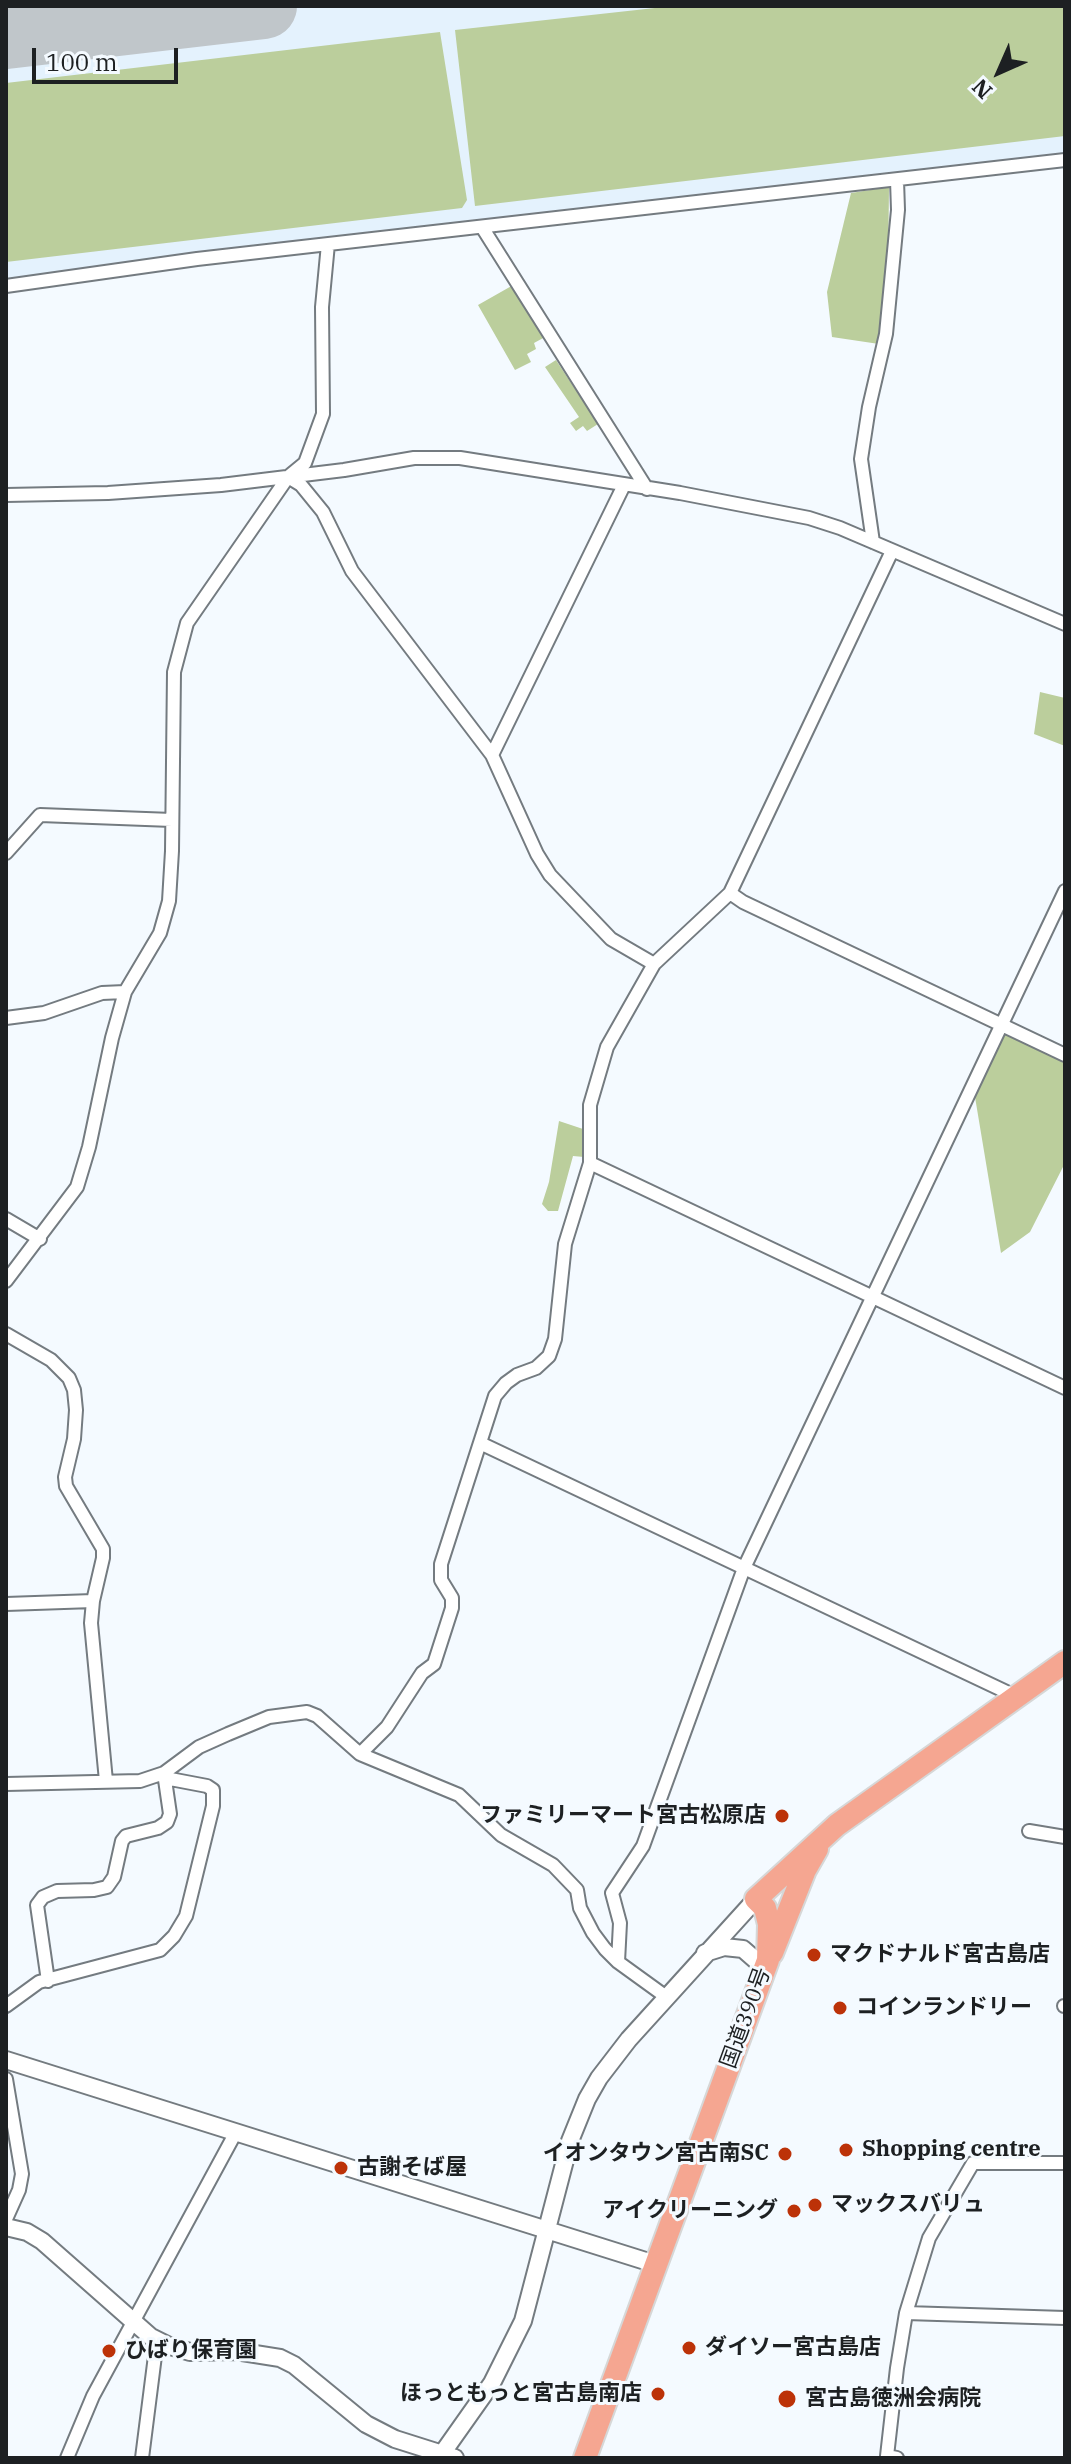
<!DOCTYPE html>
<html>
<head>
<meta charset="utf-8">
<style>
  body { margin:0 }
  #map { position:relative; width:1071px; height:2464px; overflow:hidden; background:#f4faff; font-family:"IBM Plex Serif",serif }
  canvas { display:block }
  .frame { position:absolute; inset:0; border:8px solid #1d2022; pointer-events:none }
  .north { position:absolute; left:959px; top:32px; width:80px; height:80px; -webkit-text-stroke:6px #f4faff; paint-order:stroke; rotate:225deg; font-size:22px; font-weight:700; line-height:32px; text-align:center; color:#1d2022 }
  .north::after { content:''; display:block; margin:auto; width:28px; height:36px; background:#1d2022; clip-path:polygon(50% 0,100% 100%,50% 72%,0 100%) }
  .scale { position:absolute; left:32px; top:48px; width:146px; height:36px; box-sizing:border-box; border:4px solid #1d2022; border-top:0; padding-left:10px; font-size:24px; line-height:28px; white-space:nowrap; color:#1d2022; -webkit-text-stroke:6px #f4faff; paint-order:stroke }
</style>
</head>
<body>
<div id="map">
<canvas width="1071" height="2464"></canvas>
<div class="frame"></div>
<div class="north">N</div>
<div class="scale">100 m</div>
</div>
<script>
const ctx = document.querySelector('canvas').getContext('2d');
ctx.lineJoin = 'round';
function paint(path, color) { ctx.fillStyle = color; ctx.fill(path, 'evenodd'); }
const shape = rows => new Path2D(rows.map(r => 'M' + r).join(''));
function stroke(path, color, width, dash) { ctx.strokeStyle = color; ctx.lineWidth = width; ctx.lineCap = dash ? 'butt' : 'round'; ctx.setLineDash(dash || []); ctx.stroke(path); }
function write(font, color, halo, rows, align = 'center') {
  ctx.font = font + ' "IBM Plex Serif","Noto Sans JP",serif'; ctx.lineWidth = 6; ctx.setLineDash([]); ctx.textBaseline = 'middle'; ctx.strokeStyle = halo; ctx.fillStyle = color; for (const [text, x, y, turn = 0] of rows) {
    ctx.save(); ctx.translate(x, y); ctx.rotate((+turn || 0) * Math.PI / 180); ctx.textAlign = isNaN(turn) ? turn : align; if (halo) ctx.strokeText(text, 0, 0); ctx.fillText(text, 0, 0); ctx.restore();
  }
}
paint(shape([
  [6,6,1065,6,1065,154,6,278]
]), '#e4f2fd');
paint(shape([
  [673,6,1065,6,1065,136,475,206,455,30],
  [440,32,467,200,462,208,6,262,6,83],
  [889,187,888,272,879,344,832,337,827,292,851,193],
  [515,284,545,337,534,343,536,349,527,354,531,362,515,370,478,305],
  [556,360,598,424,587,431,583,426,576,431,570,423,579,417,545,367],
  [1040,692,1065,698,1065,746,1034,734],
  [1003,1028,1065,1060,1065,1163,1030,1232,1001,1253,974,1091],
  [559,1121,586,1130,584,1157,573,1156,558,1211,548,1211,542,1204,549,1182]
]), '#bbce9c');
stroke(shape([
  [130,6,132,20]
]), '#c0c6ca', 26);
stroke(shape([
  [6,36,264,6]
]), '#c0c6ca', 66);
const street = shape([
  [482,227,647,489],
  [6,286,197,259,1065,160],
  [288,477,301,485,323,512,352,571,492,755,537,854,550,875,611,939,654,964],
  [6,495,108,493,221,485,344,470,414,458,460,458,680,493,809,518,840,528,1065,624],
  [873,542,861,459,869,407,886,334,898,210,897,180],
  [492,755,624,485],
  [6,853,40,815,172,820],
  [730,893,743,902,1065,1055],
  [6,1018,44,1013,102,993,125,992],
  [590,1163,1065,1388],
  [6,1219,40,1239],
  [6,1281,77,1187,89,1147,112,1038,125,992,160,933,169,901,172,851,174,672,187,623,288,477,305,463,323,414,322,307,328,244],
  [6,1334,51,1360,69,1378,74,1390,76,1410,74,1439,65,1477,66,1486,103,1549,103,1558,93,1601,91,1623,106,1781],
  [480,1443,1017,1697],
  [6,1604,93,1601],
  [360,1754,387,1727,422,1673,434,1664,452,1608,452,1598,441,1580,441,1564,495,1396,506,1383,517,1375,536,1368,549,1356,555,1339,565,1244,590,1163,590,1105,607,1047,654,964,730,893,892,551],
  [6,1784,140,1781,164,1773,199,1747,228,1734,269,1717,307,1712,317,1716,360,1754,459,1795,501,1835,553,1865,577,1890,580,1908,593,1933,605,1949,618,1962,665,1996],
  [1029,1831,1065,1837],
  [618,1962,620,1923,612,1893,643,1846,744,1568,1065,891],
  [48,1981,37,1905,43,1897,57,1891,94,1890,107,1887,114,1877,122,1841,126,1836,158,1828,167,1822,170,1814,164,1773],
  [6,2006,39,1982,160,1950,174,1936,186,1916,213,1806,213,1790,207,1786,165,1778],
  [1064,2006,1065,2006],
  [6,2079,22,2174,19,2190,6,2219],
  [906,2313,1065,2318],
  [67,2458,93,2396,236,2132],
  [142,2458,157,2340],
  [897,2458,887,2456,897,2368,906,2313,929,2238,973,2163,1065,2163]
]);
const secondary = shape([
  [705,1953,724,1947,743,1949,759,1963,763,1973],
  [6,2060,655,2264],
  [6,2227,27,2232,42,2241,151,2337,167,2345,190,2352,236,2351,280,2358,294,2365,366,2424,395,2439,455,2458],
  [439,2458,492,2383,523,2321,570,2141,587,2099,599,2078,629,2039,756,1899]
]);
const highway = shape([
  [772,1953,805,1870,817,1849],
  [585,2458,768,1960,769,1924,765,1908,756,1899,837,1825,1065,1662]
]);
stroke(street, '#747b80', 16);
stroke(secondary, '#747b80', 20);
stroke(highway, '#d6d7d7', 26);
stroke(street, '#fff', 12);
stroke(secondary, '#fff', 16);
stroke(highway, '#f5a691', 22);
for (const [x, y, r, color] of [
  [782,1816,8,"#bc3208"],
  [814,1955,8,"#bc3208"],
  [840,2008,8,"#bc3208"],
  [846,2150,8,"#bc3208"],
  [785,2154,8,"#bc3208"],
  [341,2168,8,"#bc3208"],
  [815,2205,8,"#bc3208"],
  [794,2211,8,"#bc3208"],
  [689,2348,8,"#bc3208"],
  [109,2351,8,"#bc3208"],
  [658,2394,8,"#bc3208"],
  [787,2399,10,"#bc3208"]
]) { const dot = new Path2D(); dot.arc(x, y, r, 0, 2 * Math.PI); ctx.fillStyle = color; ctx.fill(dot); stroke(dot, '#f4faff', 3); }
write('bold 22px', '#1d2022', '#f4faff', [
  ["ファミリーマート宮古松原店",766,1816,"right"],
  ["マクドナルド宮古島店",830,1955],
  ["コインランドリー",856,2008],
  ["Shopping centre",862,2150],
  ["イオンタウン宮古南SC",769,2154,"right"],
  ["古謝そば屋",357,2168],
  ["マックスバリュ",831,2205],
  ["アイクリーニング",778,2211,"right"],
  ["ダイソー宮古島店",705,2348],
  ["ひばり保育園",125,2351],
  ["ほっともっと宮古島南店",642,2394,"right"],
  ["宮古島徳洲会病院",805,2399]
], 'left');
write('22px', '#1d2022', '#f4faff', [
  ["国道390号",746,2018,-70]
]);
</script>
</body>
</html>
